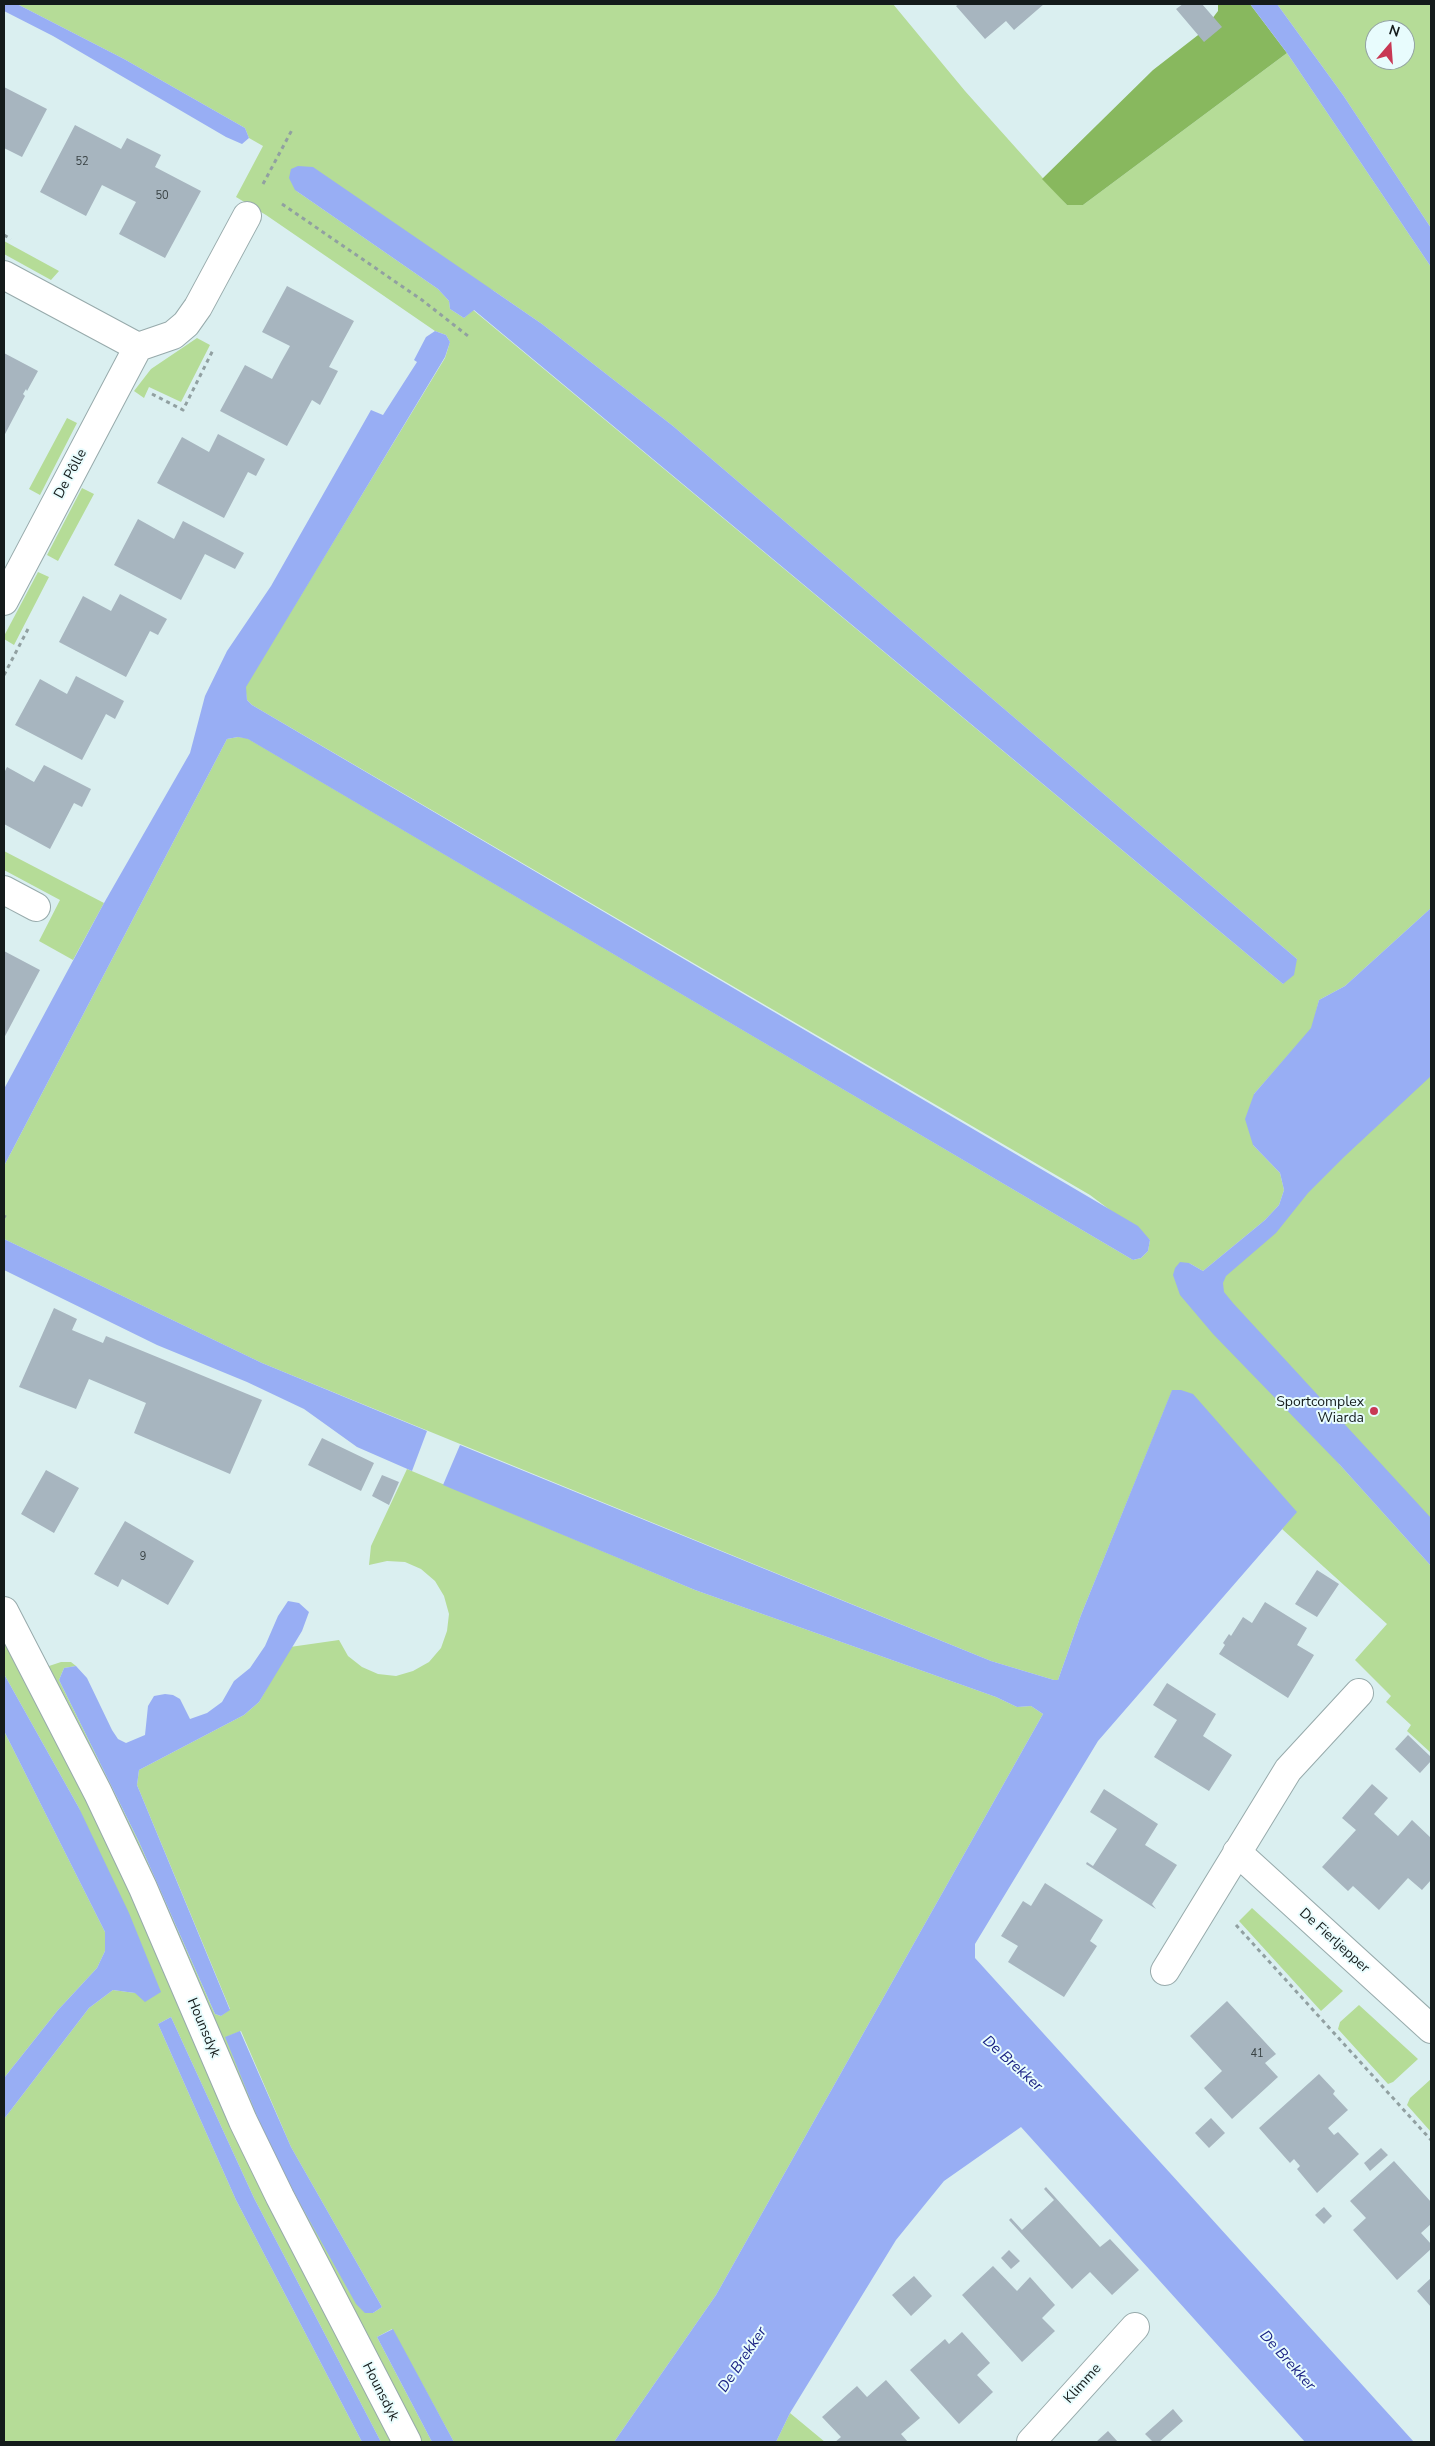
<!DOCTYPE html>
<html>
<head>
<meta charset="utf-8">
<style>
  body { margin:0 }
  #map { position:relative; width:1435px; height:2446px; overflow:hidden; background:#daeff0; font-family:"Nunito Sans",sans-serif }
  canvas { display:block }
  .frame { position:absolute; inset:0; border:5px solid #141b1b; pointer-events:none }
  .north { position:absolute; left:1365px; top:20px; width:50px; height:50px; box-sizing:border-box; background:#e8fcfd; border:1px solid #93a2a3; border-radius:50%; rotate:18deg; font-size:14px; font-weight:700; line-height:20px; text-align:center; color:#141b1b }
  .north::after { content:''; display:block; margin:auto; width:18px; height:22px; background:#c83854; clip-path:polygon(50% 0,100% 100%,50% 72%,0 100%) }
</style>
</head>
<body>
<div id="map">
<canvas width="1435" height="2446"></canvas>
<div class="frame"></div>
<div class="north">N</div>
</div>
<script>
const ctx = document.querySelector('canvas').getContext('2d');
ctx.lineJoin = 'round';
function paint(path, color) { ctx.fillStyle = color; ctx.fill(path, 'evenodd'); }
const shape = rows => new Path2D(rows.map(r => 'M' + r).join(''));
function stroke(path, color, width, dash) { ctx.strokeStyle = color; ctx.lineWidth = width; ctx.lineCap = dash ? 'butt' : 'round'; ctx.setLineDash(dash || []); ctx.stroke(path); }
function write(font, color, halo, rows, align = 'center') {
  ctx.font = font + ' "Nunito Sans",sans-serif'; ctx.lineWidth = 4; ctx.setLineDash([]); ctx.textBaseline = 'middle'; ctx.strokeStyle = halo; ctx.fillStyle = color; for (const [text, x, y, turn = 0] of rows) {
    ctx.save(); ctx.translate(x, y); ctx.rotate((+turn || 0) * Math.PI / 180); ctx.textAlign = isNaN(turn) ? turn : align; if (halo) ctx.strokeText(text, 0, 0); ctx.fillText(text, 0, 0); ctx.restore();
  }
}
paint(shape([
  [17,4,893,4,965,91,1067,205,1083,205,1287,53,1431,267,1431,908,1345,986,1319,1000,1312,1028,1254,1094,1253,1145,1280,1173,1284,1190,1279,1205,1265,1220,1203,1271,1189,1263,1340,1465,1431,1566,1431,1753,1407,1731,1411,1725,1386,1702,1391,1696,1355,1660,1387,1624,1282,1529,1296,1512,1172,1391,1081,1615,1058,1680,1054,1680,991,1661,262,1363,4,1239,4,1166,227,739,238,737,247,738,1133,1260,1141,1258,1148,1251,1150,1240,1090,1195,252,705,247,700,245,687,445,358,450,342,446,335,435,331,266,215,236,197,263,146,249,138,245,128,124,59],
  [295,190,494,291,542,324,673,426,1297,959,1283,984,473,310,464,318,450,309,449,301,438,289],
  [1277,4,1431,4,1431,228,1343,95],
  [1375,30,1405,30,1405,60,1375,60],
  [4,241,59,271,51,280,4,254],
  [197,338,210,345,181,402,149,387,144,398,134,391,151,369],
  [67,418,77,423,40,495,29,489],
  [82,488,94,494,58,561,47,555],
  [38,572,49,577,14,645,4,639,4,636],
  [4,851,104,903,73,960,39,941,60,900,4,870],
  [1431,1061,1431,1537,1204,1285],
  [407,1469,695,1590,996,1697,1017,1707,1031,1706,1043,1714,716,2295,614,2442,454,2442,392,2329,377,2337,432,2442,415,2442,358,2332,43,1668,61,1662,71,1662,76,1666,64,1668,59,1680,139,1842,215,2014,221,2016,230,2009,137,1785,139,1770,244,1715,259,1702,290,1647,339,1640,348,1656,362,1667,378,1674,396,1676,413,1671,429,1662,441,1648,447,1631,449,1614,444,1596,435,1581,421,1569,405,1562,387,1561,369,1565,371,1546],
  [241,2031,291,2147,382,2307,373,2313,319,2236,298,2200,265,2136,226,2037],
  [4,1632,43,1706,399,2442,381,2442,254,2198,171,2017,158,2024,236,2200,362,2442,4,2442,4,2119,89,2008,113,1990,135,1993,79,1808,4,1674],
  [4,1731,105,1932,105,1951,97,1968,58,2010,4,2078],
  [1252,1908,1343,1991,1321,2011,1239,1921],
  [1359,2005,1418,2059,1393,2082,1388,2084,1338,2029,1340,2022],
  [1431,2079,1431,2132,1407,2105,1410,2098],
  [790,2413,825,2442,776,2442]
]), '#b5dc97');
paint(shape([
  [1218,4,1250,4,1287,53,1083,205,1067,205,1042,179,1153,70,1202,32,1218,11]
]), '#88b85e');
paint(shape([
  [4,4,17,4,124,59,245,128,249,138,242,144,226,137,53,36,4,11],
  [1250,4,1277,4,1343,95,1431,228,1431,267,1287,53],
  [298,166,313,167,494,291,542,324,673,426,1297,959,1294,975,1283,984,474,310,464,318,450,309,449,301,438,289,295,190,289,178,291,169],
  [435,331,446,335,450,342,445,357,246,687,247,700,252,705,1138,1226,1150,1240,1148,1251,1141,1258,1133,1260,248,739,238,737,227,739,4,1166,4,1089,104,903,190,753,205,696,227,651,271,586,371,410,383,415,417,362,414,360,426,337],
  [1431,908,1431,1076,1344,1157,1308,1193,1276,1233,1226,1276,1223,1283,1224,1292,1233,1303,1431,1518,1431,1566,1340,1465,1213,1334,1180,1295,1173,1275,1175,1268,1180,1262,1189,1263,1203,1271,1265,1220,1279,1205,1284,1190,1280,1173,1253,1145,1245,1119,1254,1094,1311,1028,1319,1000,1345,986],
  [4,1239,262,1363,427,1431,412,1471,357,1447,304,1409,247,1382,157,1345,4,1270],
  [1172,1390,1181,1390,1193,1394,1297,1512,1098,1741,975,1944,975,1958,1414,2442,1305,2442,1021,2127,944,2181,896,2240,790,2413,776,2442,614,2442,716,2295,1043,1714,1031,1706,1017,1707,996,1697,695,1590,443,1485,460,1445,991,1661,1054,1680,1058,1680,1081,1615],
  [288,1601,299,1603,309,1612,302,1631,259,1702,244,1715,139,1770,137,1785,230,2010,221,2016,215,2014,139,1842,59,1680,64,1668,76,1666,87,1678,112,1730,118,1739,126,1743,145,1735,148,1706,154,1696,165,1694,173,1695,180,1699,190,1719,207,1713,222,1702,234,1681,250,1668,265,1646,278,1616],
  [4,1674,79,1808,129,1913,161,1992,145,2002,135,1993,113,1990,89,2008,4,2119,4,2078,58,2010,97,1968,105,1951,105,1932,4,1731],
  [171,2017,254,2198,381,2442,362,2442,236,2200,158,2024],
  [240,2031,291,2147,382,2307,373,2313,365,2313,356,2304,298,2200,265,2136,225,2037],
  [393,2329,454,2442,432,2442,377,2337]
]), '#98aef4');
paint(shape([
  [959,4,1044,4,1014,30,1006,21,985,39,956,6],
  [1183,4,1202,4,1222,27,1204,42,1176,9],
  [4,87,47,109,22,157,4,148],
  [75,125,121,149,127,138,161,155,155,167,201,191,165,258,119,234,136,202,102,185,86,216,40,192],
  [287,286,354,321,329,367,338,371,320,405,312,400,287,446,220,411,245,365,272,379,281,362,290,346,262,332],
  [4,353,38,371,27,391,26,389,23,394,25,396,4,436],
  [218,434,265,459,256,476,248,472,224,518,157,483,182,437,209,452],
  [138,519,174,539,183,521,244,553,235,569,205,554,181,600,114,565],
  [120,594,167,619,158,635,150,631,126,677,59,642,83,596,111,611],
  [76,676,124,701,115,719,106,714,82,760,15,725,40,679,67,694],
  [44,765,91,789,82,807,74,803,50,849,4,824,4,773,7,767,34,782],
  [4,951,40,970,4,1038],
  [54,1308,77,1319,72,1330,103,1343,106,1336,262,1400,230,1474,134,1433,146,1403,89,1379,76,1409,19,1387],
  [322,1438,374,1463,361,1491,308,1465],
  [46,1470,79,1488,54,1533,21,1514],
  [382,1475,399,1482,389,1505,372,1496],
  [125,1521,194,1561,168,1605,122,1579,118,1587,94,1574],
  [1317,1570,1339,1584,1317,1617,1295,1604],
  [1265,1602,1307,1628,1297,1645,1314,1655,1288,1698,1219,1654,1225,1645,1223,1643,1229,1634,1231,1636,1243,1617,1252,1623],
  [1167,1683,1216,1714,1203,1736,1232,1755,1209,1791,1154,1757,1177,1720,1153,1705],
  [1408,1735,1431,1757,1431,1761,1420,1773,1395,1749],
  [1372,1784,1388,1798,1374,1814,1398,1836,1412,1820,1431,1838,1431,1880,1422,1890,1408,1878,1379,1910,1353,1886,1348,1891,1322,1867,1356,1830,1342,1818],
  [1104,1789,1158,1824,1145,1845,1177,1865,1152,1904,1156,1909,1086,1864,1087,1862,1093,1866,1117,1829,1090,1812],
  [1045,1883,1103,1920,1090,1941,1097,1946,1064,1997,1008,1962,1018,1946,1001,1936,1023,1901,1031,1906],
  [1227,2001,1276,2054,1265,2063,1278,2077,1232,2119,1204,2088,1222,2071,1190,2036],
  [1319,2074,1335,2091,1333,2094,1348,2110,1328,2128,1334,2135,1338,2132,1359,2154,1317,2193,1297,2169,1300,2166,1294,2159,1290,2163,1259,2128],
  [1211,2118,1225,2133,1209,2148,1195,2133],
  [1381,2148,1388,2155,1370,2171,1364,2163],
  [1394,2161,1431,2202,1431,2224,1421,2233,1431,2244,1431,2249,1397,2280,1353,2230,1366,2218,1350,2201],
  [1046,2187,1100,2247,1110,2239,1139,2270,1112,2295,1090,2272,1072,2289,1009,2220,1011,2218,1022,2230,1054,2200,1044,2189],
  [1324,2207,1332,2216,1324,2224,1315,2215],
  [1009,2250,1020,2261,1011,2269,1001,2258],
  [993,2266,1017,2291,1030,2277,1055,2305,1042,2318,1055,2331,1022,2362,962,2295],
  [914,2276,932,2296,911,2316,892,2295],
  [1431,2278,1431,2307,1417,2291],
  [962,2332,990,2363,977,2375,993,2392,959,2424,910,2370,945,2339,949,2344],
  [886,2380,920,2418,901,2434,908,2442,835,2442,841,2437,822,2417,857,2386,867,2397],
  [1173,2409,1183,2421,1159,2442,1153,2442,1145,2434],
  [1108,2431,1118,2442,1096,2442]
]), '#a7b5bf');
const minor = shape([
  [4,275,138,347,173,335,186,324,198,307,247,216],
  [4,601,138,347],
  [4,890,36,907],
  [4,1611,98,1793,143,1888,243,2121,280,2197,407,2442],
  [1237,1852,1431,2029],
  [1165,1971,1288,1770,1359,1693],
  [1031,2442,1135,2327]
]);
stroke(minor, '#97aaab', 30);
stroke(shape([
  [263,184,293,128],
  [282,204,422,300,468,336],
  [4,235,11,239],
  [152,394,183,410,213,350],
  [4,675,28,629],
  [4,1216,6,1217],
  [1236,1925,1431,2140]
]), '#91a0a1', 3, [4, 4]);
stroke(minor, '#fff', 28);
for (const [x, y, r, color] of [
  [1374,1411,5,"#c83854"]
]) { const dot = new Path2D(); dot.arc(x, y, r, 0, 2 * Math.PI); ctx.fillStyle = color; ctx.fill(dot); stroke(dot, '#e8fcfd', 2); }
write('11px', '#394244', null, [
  ["52",82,162],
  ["50",162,196],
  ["9",143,1557],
  ["41",1257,2054]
]);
write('14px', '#141b1b', '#e8fcfd', [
  ["De Pôlle",71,474,-62],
  ["De Fierljepper",1334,1941,42],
  ["Hounsdyk",203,2028,67],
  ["Klimme",1083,2384,-48],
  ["Hounsdyk",380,2392,63]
]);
write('14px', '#141b1b', '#e8fcfd', [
  ["Sportcomplex",1364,1403],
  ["Wiarda",1364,1419]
], 'right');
write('italic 15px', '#1a2284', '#e8fcfd', [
  ["De Brekker",1012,2064,42],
  ["De Brekker",743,2360,-56],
  ["De Brekker",1287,2361,48]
]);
</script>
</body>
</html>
